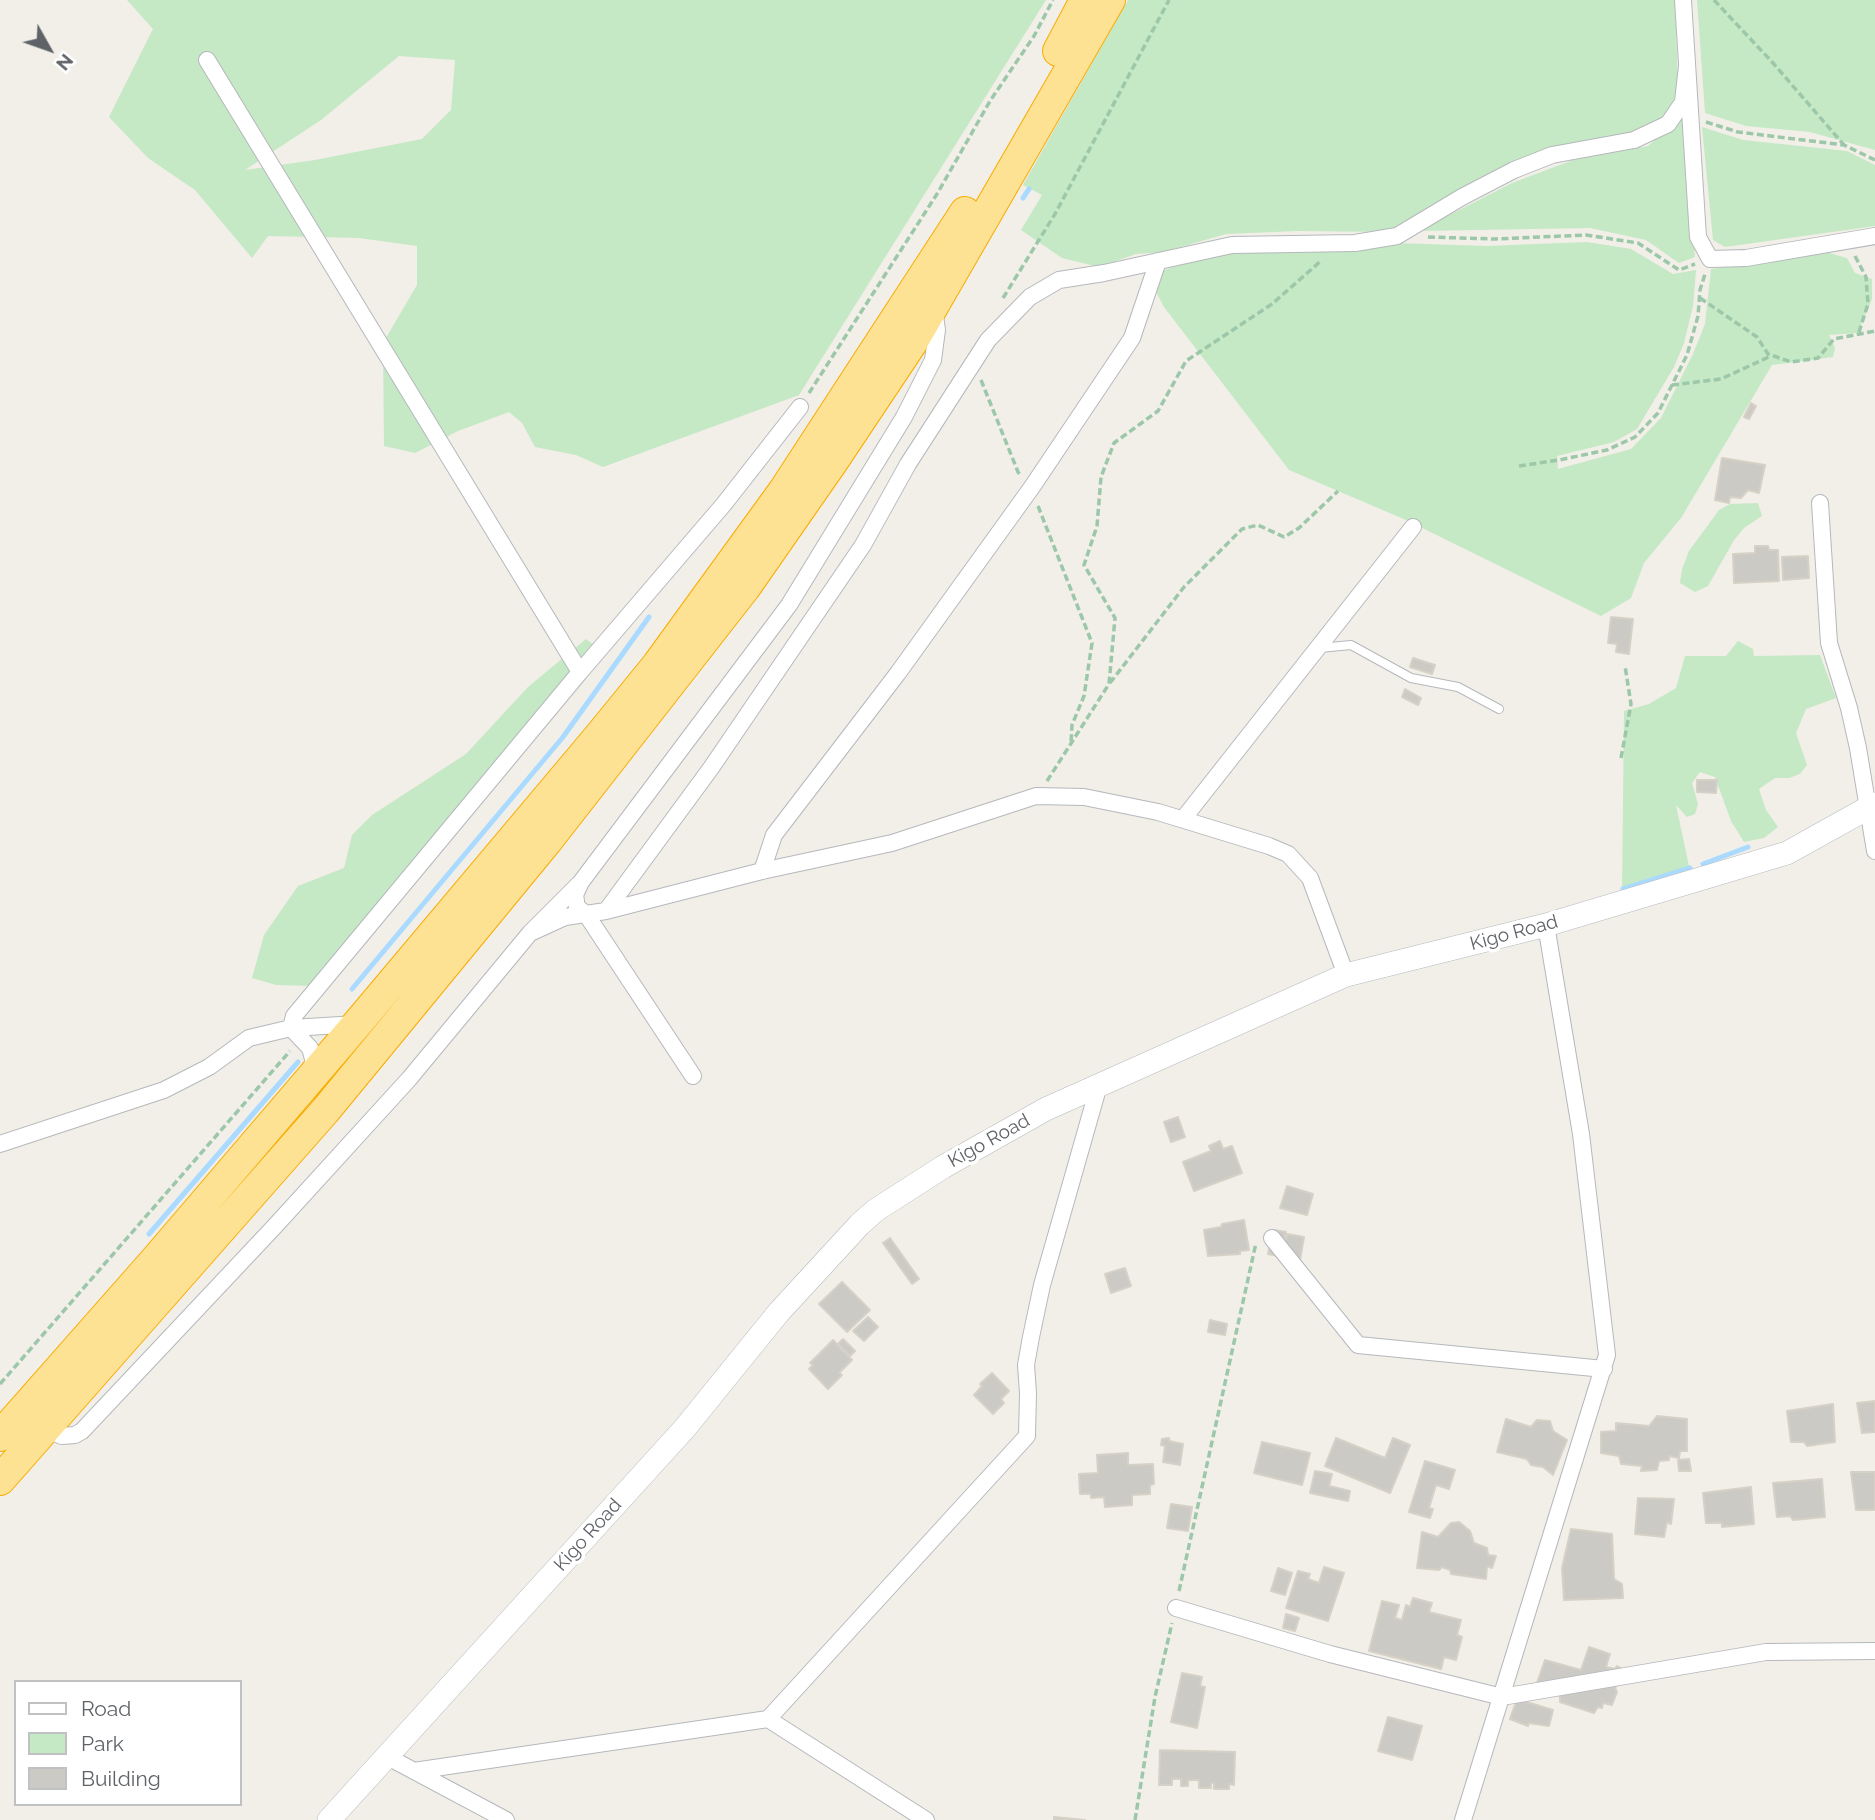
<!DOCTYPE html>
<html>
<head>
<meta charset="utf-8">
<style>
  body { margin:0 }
  #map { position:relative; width:1875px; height:1820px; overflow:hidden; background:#f1efe8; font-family:Raleway,sans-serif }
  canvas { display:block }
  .legend { position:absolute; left:14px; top:1680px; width:228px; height:126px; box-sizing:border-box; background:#fff; border:2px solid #bfc1c3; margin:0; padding:9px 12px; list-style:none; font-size:21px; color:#5f6368 }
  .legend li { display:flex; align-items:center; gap:14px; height:35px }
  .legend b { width:35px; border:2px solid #bfc1c3 }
  .north { position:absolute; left:14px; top:14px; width:70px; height:70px; -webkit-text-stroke:5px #fff; paint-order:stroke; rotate:130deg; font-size:19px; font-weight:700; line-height:28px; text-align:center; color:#5f6368 }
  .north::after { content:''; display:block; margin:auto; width:24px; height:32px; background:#5f6368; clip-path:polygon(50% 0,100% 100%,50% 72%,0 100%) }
</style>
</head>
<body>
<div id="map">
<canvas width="1875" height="1820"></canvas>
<ul class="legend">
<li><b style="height:9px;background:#fff"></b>Road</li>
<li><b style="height:19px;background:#c5e8c5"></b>Park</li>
<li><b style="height:19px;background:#cccac5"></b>Building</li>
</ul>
<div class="north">N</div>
</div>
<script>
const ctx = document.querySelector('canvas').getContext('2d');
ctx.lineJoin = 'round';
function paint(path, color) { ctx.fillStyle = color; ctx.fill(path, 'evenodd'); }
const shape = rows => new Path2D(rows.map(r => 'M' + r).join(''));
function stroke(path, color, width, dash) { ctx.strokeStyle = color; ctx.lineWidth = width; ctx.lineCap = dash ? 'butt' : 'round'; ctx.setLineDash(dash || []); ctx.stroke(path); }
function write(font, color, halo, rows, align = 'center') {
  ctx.font = font + ' Raleway,sans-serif'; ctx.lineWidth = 7; ctx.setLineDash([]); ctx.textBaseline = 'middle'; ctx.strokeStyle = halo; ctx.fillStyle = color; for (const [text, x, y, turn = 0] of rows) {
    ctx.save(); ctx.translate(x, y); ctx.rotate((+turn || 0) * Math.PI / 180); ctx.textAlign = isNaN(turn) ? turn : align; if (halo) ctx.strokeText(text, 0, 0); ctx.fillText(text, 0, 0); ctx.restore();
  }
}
paint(shape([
  [127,0,1046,0,799,395,603,467,576,455,535,447,522,423,509,412,458,431,415,453,384,446,383,343,417,285,417,246,359,238,268,236,252,258,195,190,148,158,109,117,153,29],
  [399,56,455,60,451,110,422,139,315,160,245,170,321,120],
  [1128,0,1675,0,1678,84,1675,103,1667,115,1633,135,1541,151,1392,232,1297,231,1226,234,1163,252,1136,254,1099,267,1062,258,1021,230,1042,195,1023,185],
  [1697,0,1875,0,1875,150,1810,132,1746,126,1705,113],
  [1682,116,1695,257,1679,263,1646,240,1590,228,1418,231,1512,183,1573,160,1648,146],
  [1702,127,1743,140,1847,151,1875,165,1875,226,1725,247,1713,240],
  [1587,242,1631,249,1673,274,1696,270,1693,306,1684,343,1674,367,1637,429,1614,442,1557,456,1558,469,1631,449,1661,418,1693,354,1705,324,1711,269,1829,253,1847,258,1855,273,1872,279,1872,299,1858,333,1829,335,1835,348,1833,357,1772,365,1681,518,1644,563,1631,598,1601,616,1406,520,1289,470,1164,307,1154,288,1161,271,1222,251,1395,243,1486,246],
  [1758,503,1762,516,1744,528,1734,540,1708,586,1695,592,1680,583,1682,569,1689,551,1719,510,1730,504],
  [586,639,598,648,314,986,276,985,252,978,264,935,298,886,344,868,352,835,372,815,466,754,528,687],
  [1738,641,1753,649,1754,656,1820,655,1836,698,1806,709,1796,733,1807,765,1800,774,1789,778,1775,778,1759,789,1766,810,1778,827,1764,838,1744,842,1731,821,1715,777,1700,772,1692,783,1698,804,1695,814,1687,817,1676,805,1690,871,1622,893,1624,711,1649,704,1676,688,1685,656,1726,656]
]), '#c5e8c5');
stroke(shape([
  [1023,198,1029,189],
  [1703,864,1748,847],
  [1623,889,1690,868],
  [352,989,563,737,649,617],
  [149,1234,298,1062]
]), '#aadaff', 5);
const building = shape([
  [1751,403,1756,406,1749,419,1744,417,1751,403],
  [1722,458,1765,465,1759,493,1748,490,1741,498,1730,497,1729,503,1715,500,1722,458],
  [1755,546,1768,546,1769,550,1778,550,1779,581,1734,583,1733,554,1755,553,1755,546],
  [1808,556,1809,578,1783,580,1782,557,1808,556],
  [1611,617,1633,619,1629,654,1616,652,1617,644,1608,643,1611,617],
  [1413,658,1435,665,1432,674,1410,667,1413,658],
  [1405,689,1421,698,1418,705,1402,697,1405,689],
  [1697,780,1717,780,1716,793,1697,792,1697,780],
  [1178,1117,1185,1137,1171,1142,1164,1122,1178,1117],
  [1220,1141,1223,1149,1232,1146,1242,1173,1194,1191,1183,1162,1211,1151,1209,1146,1220,1141],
  [1287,1186,1313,1194,1307,1215,1280,1208,1287,1186],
  [1244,1220,1249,1250,1240,1251,1240,1254,1208,1256,1204,1230,1221,1227,1222,1224,1244,1220],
  [1274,1230,1286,1232,1284,1240,1272,1238,1274,1230],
  [1287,1234,1304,1237,1300,1260,1268,1254,1271,1239,1285,1242,1287,1234],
  [890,1238,919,1279,912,1284,883,1243,890,1238],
  [1125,1268,1131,1286,1111,1293,1105,1274,1125,1268],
  [842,1282,870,1310,847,1332,819,1304,842,1282],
  [868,1317,878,1327,864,1341,853,1331,868,1317],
  [1210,1320,1227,1324,1225,1335,1208,1332,1210,1320],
  [843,1339,855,1351,850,1356,838,1344,843,1339],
  [833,1340,852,1360,839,1373,842,1375,828,1389,809,1369,813,1365,810,1363,833,1340],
  [992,1373,1009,1391,1001,1399,1004,1403,993,1414,974,1395,982,1386,980,1384,992,1373],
  [1875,1401,1875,1432,1862,1433,1857,1403,1875,1401],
  [1833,1404,1835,1442,1807,1446,1804,1442,1791,1442,1787,1411,1833,1404],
  [1657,1416,1687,1419,1687,1451,1680,1451,1679,1458,1669,1456,1669,1460,1659,1461,1657,1470,1641,1471,1642,1466,1621,1464,1619,1456,1601,1453,1601,1432,1616,1431,1616,1423,1649,1426,1657,1416],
  [1506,1419,1531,1427,1537,1420,1550,1421,1553,1431,1567,1440,1553,1475,1543,1467,1531,1465,1527,1459,1497,1452,1506,1419],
  [1169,1438,1169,1441,1183,1444,1180,1465,1163,1462,1165,1446,1161,1445,1162,1439,1169,1438],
  [1336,1438,1385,1458,1393,1438,1410,1445,1390,1493,1325,1466,1336,1438],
  [1262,1442,1310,1453,1302,1485,1254,1473,1262,1442],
  [1128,1453,1128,1465,1153,1464,1154,1484,1150,1485,1150,1494,1132,1495,1132,1505,1105,1507,1104,1497,1091,1498,1091,1494,1080,1494,1079,1474,1098,1473,1097,1455,1128,1453],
  [1689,1459,1691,1471,1679,1471,1678,1460,1689,1459],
  [1425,1461,1455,1470,1449,1489,1436,1485,1429,1508,1433,1509,1430,1518,1409,1512,1425,1461],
  [1315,1471,1332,1474,1329,1486,1350,1491,1348,1501,1310,1493,1315,1471],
  [1851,1472,1875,1472,1875,1510,1856,1510,1851,1472],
  [1822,1479,1825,1517,1793,1520,1790,1516,1777,1517,1773,1483,1822,1479],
  [1751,1487,1754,1524,1722,1527,1722,1523,1706,1523,1703,1493,1751,1487],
  [1638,1498,1674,1499,1671,1524,1667,1522,1664,1537,1635,1534,1638,1498],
  [1171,1504,1192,1507,1188,1531,1167,1528,1171,1504],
  [1459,1522,1470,1531,1474,1543,1487,1548,1488,1555,1496,1556,1492,1568,1487,1566,1486,1579,1451,1574,1450,1570,1442,1567,1439,1570,1417,1568,1422,1532,1438,1537,1451,1523,1459,1522],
  [1571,1529,1612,1534,1614,1579,1622,1584,1623,1598,1564,1600,1562,1568,1571,1529],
  [1324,1567,1344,1573,1328,1621,1286,1608,1298,1571,1310,1574,1308,1579,1319,1583,1324,1567],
  [1278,1568,1292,1573,1285,1595,1271,1591,1278,1568],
  [1413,1598,1432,1603,1429,1612,1461,1620,1457,1635,1462,1637,1456,1660,1444,1657,1441,1669,1369,1651,1382,1601,1399,1605,1395,1618,1402,1620,1406,1605,1410,1607,1413,1598],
  [1286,1614,1299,1618,1295,1631,1283,1628,1286,1614],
  [1589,1647,1610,1654,1606,1667,1615,1669,1617,1666,1624,1670,1615,1688,1617,1692,1612,1705,1603,1703,1602,1708,1598,1707,1594,1713,1560,1702,1560,1696,1552,1692,1554,1688,1537,1683,1545,1660,1581,1670,1589,1647],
  [1182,1673,1202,1677,1200,1686,1205,1687,1197,1728,1171,1722,1182,1673],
  [1517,1699,1553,1710,1549,1726,1529,1723,1528,1726,1510,1719,1517,1699],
  [1388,1717,1422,1726,1412,1760,1378,1751,1388,1717],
  [1160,1750,1235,1752,1234,1785,1229,1784,1229,1789,1214,1789,1214,1783,1211,1783,1211,1788,1199,1788,1199,1780,1188,1780,1188,1786,1181,1786,1181,1779,1172,1779,1172,1785,1159,1785,1160,1750],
  [1054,1817,1085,1820,1054,1820,1054,1817]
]);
paint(building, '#cccac5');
stroke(building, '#d6d1c6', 2);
const lane = shape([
  [1320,648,1351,645,1411,678,1458,687,1499,709]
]);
const street = shape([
  [1683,0,1698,237,1710,259,1746,258,1875,236],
  [207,60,580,672,724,504,800,407],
  [1820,503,1829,643,1849,708,1858,748,1875,851],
  [1183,819,1413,527],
  [762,871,774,835,898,673,1032,487,1132,338,1158,261],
  [606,911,711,768,863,545,908,464,988,340,1030,297,1059,280,1104,273,1232,245,1355,243,1397,236,1462,197,1514,170,1552,155,1634,140,1668,124,1683,102,1687,66],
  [530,933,565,917,606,911,762,871,892,843,1036,796,1084,797,1158,812,1269,846,1288,854,1310,878,1346,975],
  [291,1028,294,1016,580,672],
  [291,1028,310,1048,313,1059,312,1074],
  [693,1076,586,914,577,907,575,895,581,882,789,605,904,417,933,360,937,330,934,309],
  [0,1144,164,1090,209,1067,249,1038,291,1028,357,1024],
  [1272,1238,1358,1345,1604,1369],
  [45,1429,62,1436,75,1435,82,1431,275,1226,409,1079,530,933,579,884],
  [1176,1608,1330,1654,1502,1697,1766,1652,1875,1651],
  [768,1719,1027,1436,1028,1393,1026,1365,1031,1337,1042,1285,1099,1085],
  [386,1756,506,1820],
  [414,1771,768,1719,926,1820],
  [1463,1820,1607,1355,1581,1134,1546,925]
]);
const secondary = shape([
  [329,1820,685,1428,779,1312,860,1224,876,1210,943,1167,1046,1109,1346,975,1546,925,1787,853,1875,804]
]);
const highway = shape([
  [1058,51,1085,0],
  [0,1436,156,1259,357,1024,600,735,657,665,784,490,965,212],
  [0,1480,325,1111,548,840,745,588,832,463,912,343,1110,0]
]);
stroke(lane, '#b5b8bc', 10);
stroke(street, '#b5b8bc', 18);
stroke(secondary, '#b6babf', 24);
stroke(highway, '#f9ab00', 32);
stroke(shape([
  [1714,0,1773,63,1844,145],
  [1706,122,1738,132,1844,145,1875,160],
  [1428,237,1495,239,1586,235,1638,243,1679,270,1695,264],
  [1855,256,1866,277,1868,304,1859,332],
  [1003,298,1055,214,1169,0],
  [1700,298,1757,337,1768,354,1791,362,1818,358,1834,339,1875,331],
  [981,380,1018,472,1021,476],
  [1672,385,1721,379,1771,356],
  [809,393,937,194,990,101,1034,36,1053,0],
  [1519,466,1559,460,1607,450,1635,437,1658,413,1687,355,1698,316,1700,290,1705,274],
  [1038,506,1092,643,1084,696,1072,725,1071,743],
  [1110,683,1184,587,1242,529,1258,525,1284,537,1299,528,1338,491],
  [1621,758,1631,704,1625,666],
  [1047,781,1109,684,1115,618,1084,565,1097,526,1101,477,1114,443,1158,411,1186,361,1272,304,1322,260],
  [0,1384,290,1051],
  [1179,1591,1256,1243],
  [1135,1820,1155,1697,1172,1623]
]), '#9cc7a9', 3.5, [7, 3.5]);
stroke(lane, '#fff', 8);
stroke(street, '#fff', 16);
stroke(secondary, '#fff', 23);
stroke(highway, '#fde293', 30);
write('19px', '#5f6368', '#fff', [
  ["Kigo Road",1514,933,-15],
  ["Kigo Road",989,1141,-29],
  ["Kigo Road",588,1535,-48]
]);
</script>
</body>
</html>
